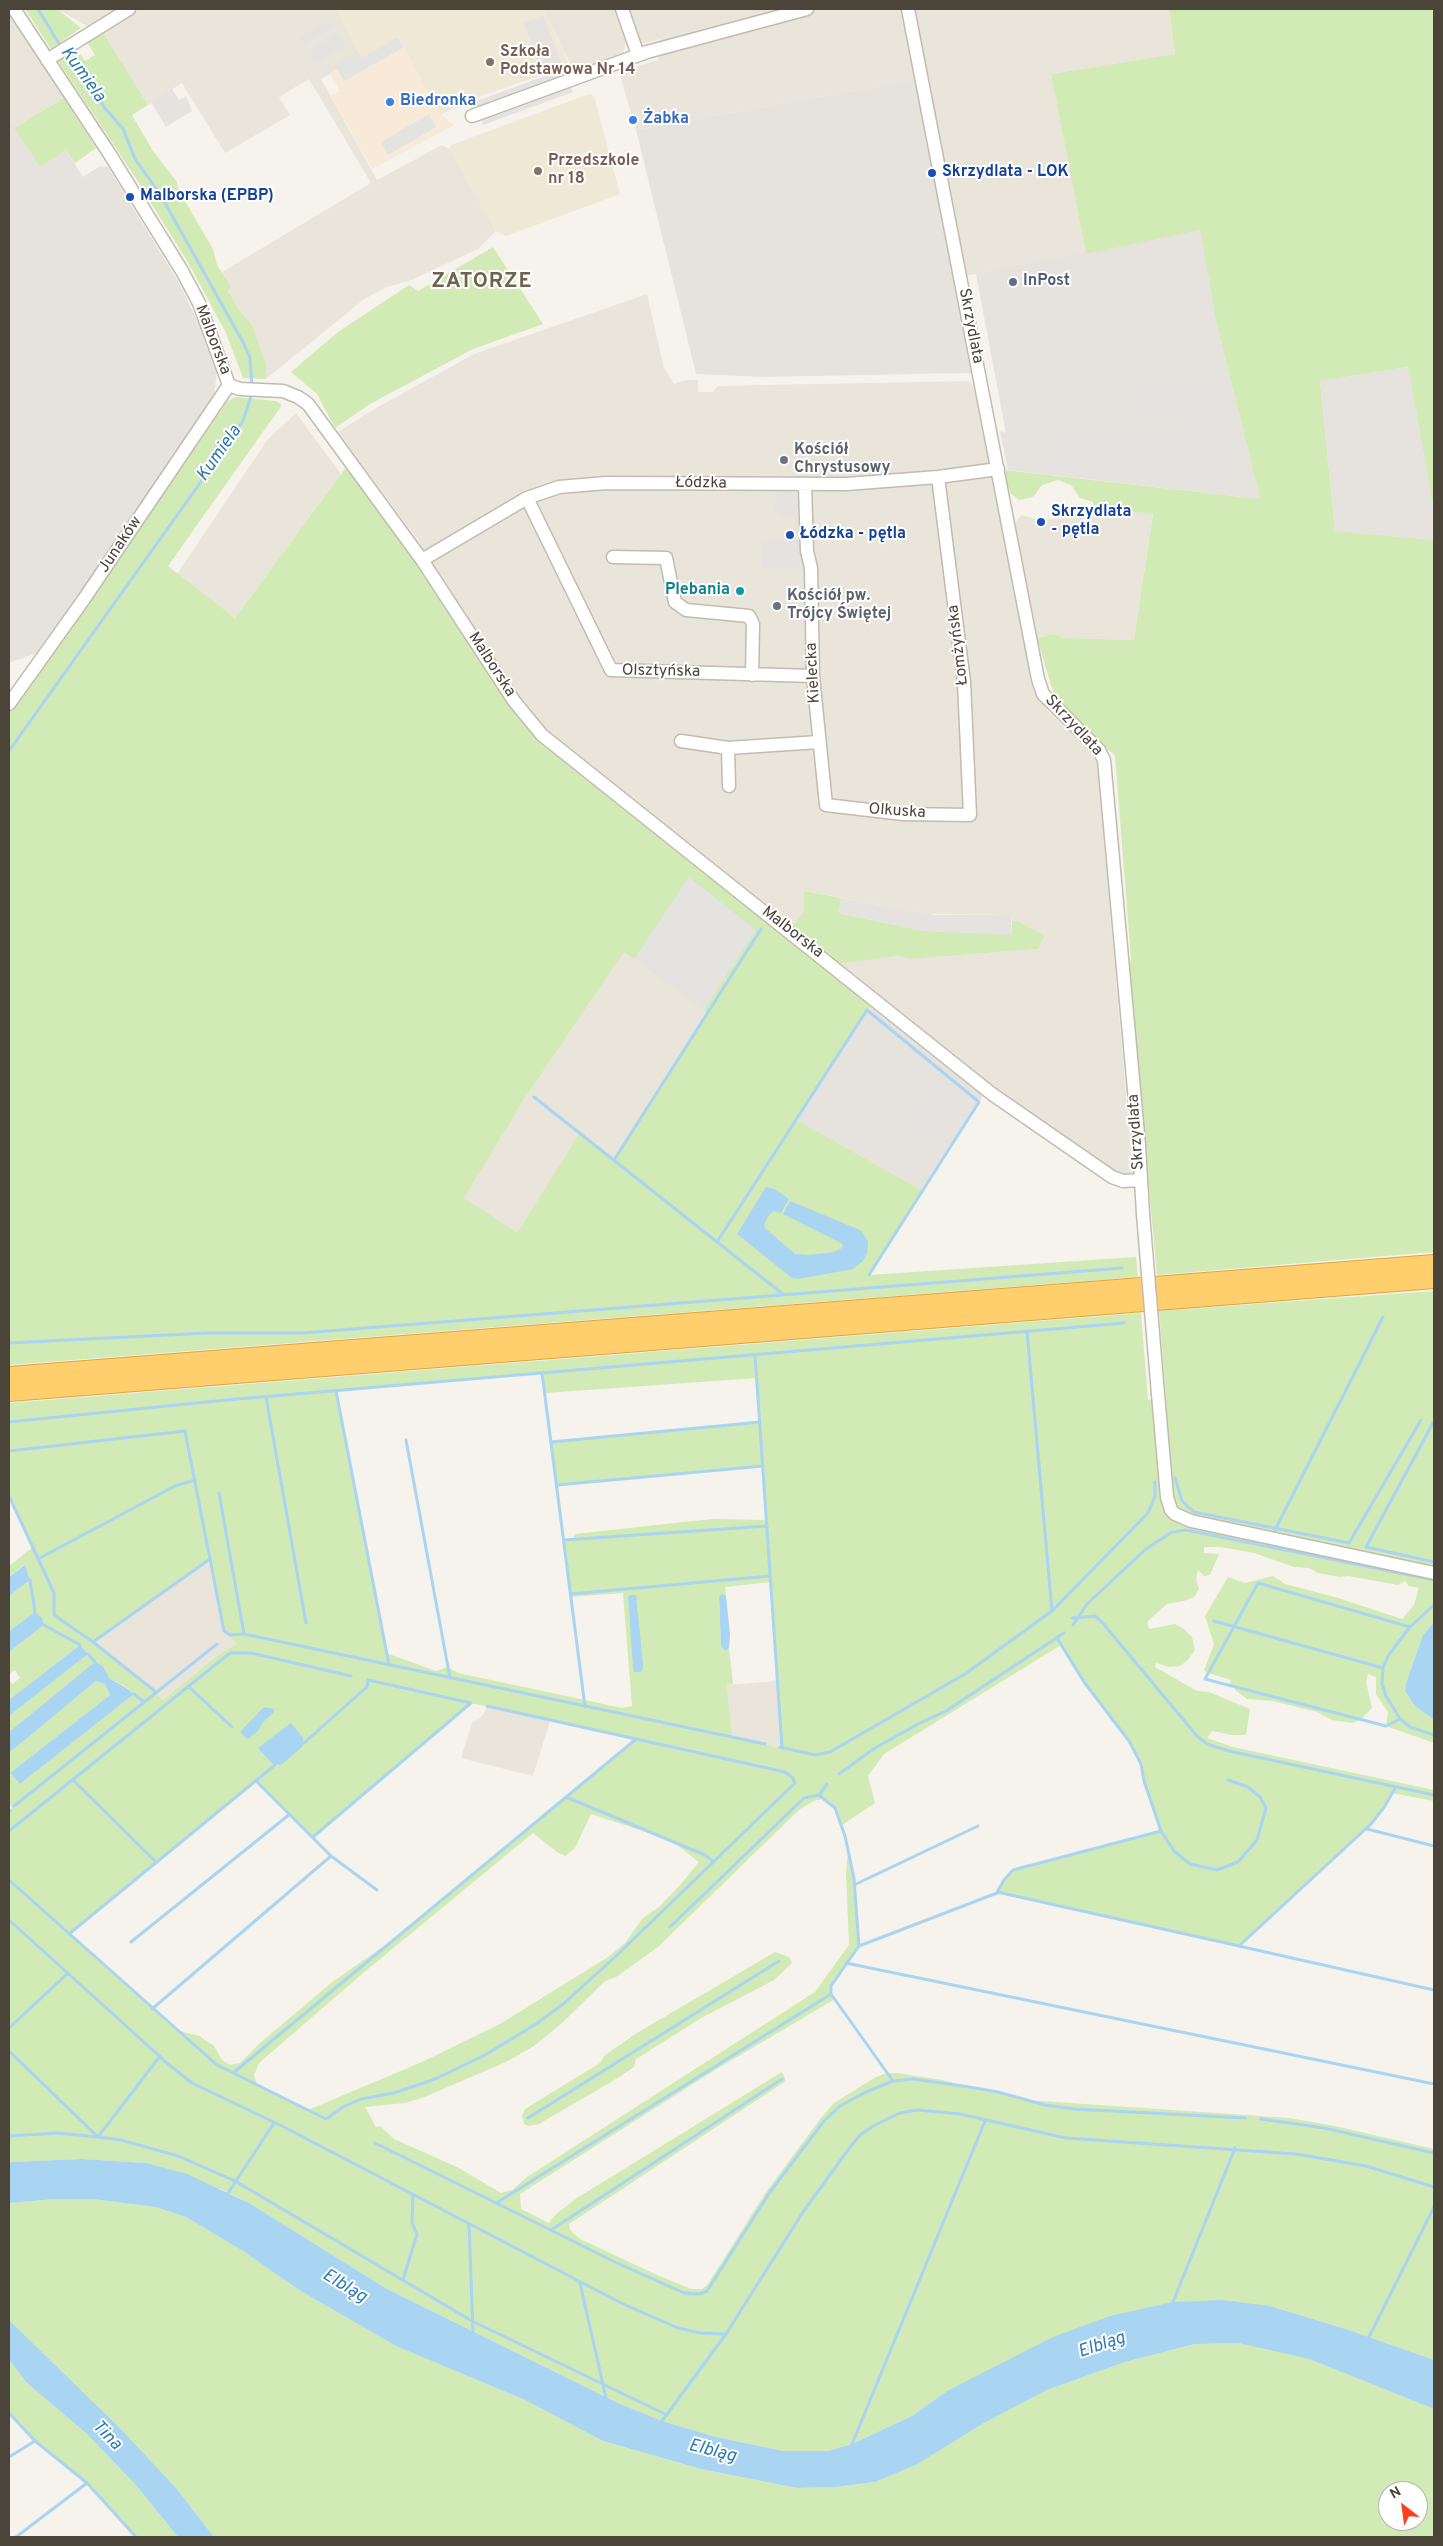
<!DOCTYPE html>
<html>
<head>
<meta charset="utf-8">
<style>
  body { margin:0 }
  #map { position:relative; width:1443px; height:2546px; overflow:hidden; background:#f6f3ec; font-family:Overpass,sans-serif }
  canvas { display:block }
  .frame { position:absolute; inset:0; border:10px solid #4b4439; pointer-events:none }
  .north { position:absolute; left:1378px; top:2481px; width:50px; height:50px; box-sizing:border-box; background:#fff; border:1px solid #b7b4b0; border-radius:50%; rotate:330deg; font-size:14px; font-weight:700; line-height:20px; text-align:center; color:#4b4439 }
  .north::after { content:''; display:block; margin:auto; width:18px; height:22px; background:#fc3f1d; clip-path:polygon(50% 0,100% 100%,50% 72%,0 100%) }
</style>
</head>
<body>
<div id="map">
<canvas width="1443" height="2546"></canvas>
<div class="frame"></div>
<div class="north">N</div>
</div>
<script>
const ctx = document.querySelector('canvas').getContext('2d');
ctx.lineJoin = 'round';
function paint(path, color) { ctx.fillStyle = color; ctx.fill(path, 'evenodd'); }
const shape = rows => new Path2D(rows.map(r => 'M' + r).join(''));
function stroke(path, color, width, dash) { ctx.strokeStyle = color; ctx.lineWidth = width; ctx.lineCap = dash ? 'butt' : 'round'; ctx.setLineDash(dash || []); ctx.stroke(path); }
function write(font, color, halo, rows, align = 'center') {
  ctx.font = font + ' Overpass,sans-serif'; ctx.lineWidth = 4; ctx.setLineDash([]); ctx.textBaseline = 'middle'; ctx.strokeStyle = halo; ctx.fillStyle = color; for (const [text, x, y, turn = 0] of rows) {
    ctx.save(); ctx.translate(x, y); ctx.rotate((+turn || 0) * Math.PI / 180); ctx.textAlign = isNaN(turn) ? turn : align; if (halo) ctx.strokeText(text, 0, 0); ctx.fillText(text, 0, 0); ctx.restore();
  }
}
paint(shape([
  [57,9,117,9,89,27],
  [139,9,336,9,362,58,321,79,377,180,442,145,450,149,496,231,478,249,411,280,384,288,363,300,266,379,266,363,252,325,239,310,228,289,231,287,222,272,371,183,309,79,279,97,290,115,225,153,182,83,148,105,103,32],
  [543,9,614,9,626,43,623,53,574,72],
  [626,9,901,9,915,80,636,130,619,72,658,60,661,39,641,44],
  [914,9,1169,9,1175,54,1051,74,1086,254,964,276],
  [9,14,64,98,14,128,9,120],
  [647,294,664,368,674,384,686,380,698,380,698,392,713,392,718,386,969,381,974,387,1034,688,1047,710,1091,752,1097,762,1133,1175,1125,1176,1115,1174,995,1091,838,964,899,956,909,959,1038,949,1018,921,1012,921,1011,915,929,914,805,891,804,912,792,926,547,733,525,710,430,562,420,543,338,432,369,412,474,354],
  [296,413,341,474,235,618,177,574,268,439],
  [1093,506,1153,513,1134,640,1063,638,1054,634,1037,638,1015,530,1016,522,1021,515,1036,519,1070,518,1084,510,1092,510],
  [624,952,708,1013,614,1160,580,1134,517,1234,463,1198,523,1101],
  [210,1559,224,1631,237,1644,218,1655,163,1700,93,1642],
  [777,1681,782,1748,732,1738,727,1685],
  [487,1706,550,1721,533,1776,461,1758,472,1723,484,1714]
]), '#eae5da');
paint(shape([
  [399,36,440,114,454,125,372,169,331,96,340,91,330,73]
]), '#f7ead8');
paint(shape([
  [915,80,971,373,762,377,696,374,636,130],
  [9,120,40,167,66,150,83,177,100,166,108,167,179,283,201,328,217,370,214,397,72,605,35,654,11,662,9,661],
  [1200,230,1216,321,1260,499,1008,470,1000,431,1006,433,976,274],
  [1408,367,1434,510,1434,540,1335,531,1320,381],
  [873,1003,984,1094,923,1191,797,1120]
]), '#e6e2dd');
paint(shape([
  [336,9,543,9,570,66,483,95,440,115,399,37,362,58],
  [589,94,594,96,620,194,506,236,496,231,450,149,451,145]
]), '#efe8d6');
paint(shape([
  [25,9,57,9,81,28,51,49],
  [1169,9,1434,9,1434,510,1408,367,1320,381,1335,531,1434,540,1434,1252,1157,1275,1129,970,1131,958,1115,756,1054,695,1037,638,1054,634,1063,638,1134,640,1153,514,1093,506,1093,502,1080,498,1071,485,1058,480,1042,485,1033,497,1019,500,1010,493,1004,470,1260,499,1216,321,1200,230,1086,254,1051,74,1175,54],
  [103,32,148,105,132,115,153,151,177,182,178,189,213,249,217,265,231,287,228,290,239,310,252,325,266,363,266,379,243,378,226,333,189,264,135,177,58,61,77,49,85,61,95,55,87,42],
  [64,98,96,148,75,163,66,150,40,167,14,128],
  [493,247,543,324,473,349,370,404,335,428,317,394,291,372,338,332,409,285,418,291],
  [235,397,276,401,282,405,168,566,235,618,347,466,418,562,511,703,873,1003,797,1120,923,1191,870,1275,1136,1257,1138,1277,9,1365,9,711,117,561,227,402],
  [624,952,708,1013,614,1159,580,1133,517,1233,464,1198,523,1101],
  [804,891,841,898,839,913,924,931,1012,934,1012,921,1018,921,1044,936,1038,949,909,959,899,956,838,964,792,926,804,912],
  [1434,1291,1434,1622,1423,1635,1406,1683,1405,1691,1414,1705,1434,1720,1434,1743,1386,1726,1388,1712,1376,1694,1376,1677,1368,1674,1366,1682,1372,1708,1361,1719,1353,1723,1332,1720,1317,1712,1273,1701,1247,1699,1235,1690,1235,1687,1229,1686,1231,1680,1208,1673,1204,1670,1214,1644,1205,1616,1228,1577,1245,1583,1273,1576,1285,1584,1335,1597,1402,1619,1414,1605,1419,1588,1409,1586,1405,1581,1398,1585,1348,1576,1340,1577,1318,1573,1309,1568,1294,1567,1254,1553,1221,1547,1204,1547,1204,1553,1219,1554,1210,1575,1204,1576,1198,1570,1196,1579,1199,1589,1194,1597,1184,1601,1167,1604,1147,1622,1149,1629,1175,1624,1184,1629,1192,1637,1195,1650,1188,1660,1180,1666,1169,1667,1156,1663,1155,1667,1197,1691,1209,1692,1250,1709,1246,1735,1231,1735,1212,1731,1207,1738,1233,1747,1434,1790,1434,1801,1392,1793,1371,1824,1239,1946,997,1892,1004,1880,1013,1870,1161,1831,1144,1781,1141,1764,1129,1741,1084,1682,1061,1645,884,1754,868,1776,875,1803,842,1825,835,1808,826,1799,816,1800,800,1809,658,1947,616,1977,605,1981,561,2024,534,2046,508,2061,427,2096,405,2103,365,2107,376,2127,380,2126,394,2139,457,2167,501,2193,512,2190,527,2177,815,1992,849,1945,846,1874,848,1851,854,1878,859,1946,831,1986,831,1994,835,1999,715,2070,520,2194,521,2209,549,2223,556,2214,577,2198,782,2072,786,2081,569,2224,570,2230,580,2239,655,2274,691,2289,702,2289,708,2284,766,2192,821,2118,834,2103,876,2077,887,2073,897,2073,942,2080,1026,2100,1289,2118,1335,2126,1434,2149,1434,2360,1349,2330,1270,2306,947,2391,912,2416,852,2444,828,2451,783,2451,716,2437,662,2421,618,2403,387,2289,249,2203,223,2190,146,2163,82,2159,9,2162,9,1811,12,1808,9,1802,9,1753,96,1681,105,1684,110,1695,10,1773,20,1784,134,1694,125,1686,110,1679,103,1666,95,1663,9,1732,9,1716,88,1654,80,1645,9,1700,9,1680,12,1684,20,1678,15,1670,9,1674,9,1652,44,1625,35,1612,9,1631,9,1596,30,1580,24,1565,9,1577,9,1566,33,1547,9,1496,9,1403,1141,1313,1148,1400,1166,1397,1159,1311],
  [542,1373,545,1393,757,1378,760,1422,551,1442,557,1485,763,1466,766,1520,714,1519,683,1522,575,1534,573,1539,564,1540,571,1597,623,1593,632,1706,622,1708,585,1700,458,1673,448,1667,436,1671,386,1653,336,1391],
  [210,1560,224,1631,237,1644,218,1655,163,1700,93,1642],
  [771,1582,782,1747,781,1748,732,1737,727,1685,733,1684,729,1648,725,1651,721,1646,719,1596,726,1596,725,1587],
  [628,1599,637,1604,642,1671,631,1633],
  [471,1703,635,1740,405,1931,331,1983,260,2043,240,2063,230,2065,222,2060,214,2046,199,2036,176,2030,69,1934,256,1781,313,1837],
  [591,1814,671,1840,699,1862,681,1884,660,1906,643,1918,625,1943,608,1957,500,2024,422,2062,308,2110,257,2085,254,2075,259,2063,362,1974,533,1833,557,1852,565,1856,575,1848],
  [775,1952,789,1957,792,1963,774,1980,703,2017,636,2059,634,2067,616,2079,539,2124,529,2126,524,2124,522,2116,525,2109,600,2063,605,2055,637,2033],
  [55,2199,93,2199,155,2207,186,2217,243,2251,299,2290,396,2346,525,2400,603,2441,701,2469,797,2488,836,2487,875,2482,916,2465,984,2423,1047,2390,1125,2362,1195,2344,1239,2343,1253,2345,1309,2359,1434,2409,1434,2537,214,2537,176,2488,119,2427,9,2320,9,2203],
  [1388,2491,1418,2491,1418,2521,1388,2521],
  [9,2360,27,2383,87,2434,135,2484,178,2537,136,2537,87,2483,35,2441,9,2413]
]), '#d2eab5');
paint(shape([
  [543,15,561,63,541,71,524,23],
  [329,20,333,27,304,45,300,38],
  [337,33,345,46,315,64,308,51],
  [398,37,404,47,344,81,334,65,357,51,362,58],
  [564,69,573,92,483,125,474,102],
  [172,89,179,100,186,96,192,111,166,127,151,102],
  [429,114,436,127,388,155,381,142],
  [1223,373,1243,451,1218,479,1196,485,1056,470,1050,428,1068,426,1139,433,1181,426,1171,399,1161,401,1163,413,1139,418,1134,392],
  '774 504a13 13 0 1 1 26 0a13 13 0 1 1-26 0Z',
  [803,539,804,567,762,569,761,541],
  [689,877,756,930,704,1010,634,959],
  [841,898,935,915,1011,915,1012,935,924,931,839,913],
  [937,1078,961,1094,954,1105,960,1109,951,1123,945,1120,932,1139,907,1123]
]), '#e5e3e0');
paint(shape([
  [766,1187,774,1189,789,1199,781,1213,774,1211,770,1214,764,1224,765,1228,795,1254,809,1255,834,1252,842,1248,843,1244,783,1214,790,1201,860,1230,868,1241,867,1253,863,1261,853,1269,798,1279,792,1278,737,1234],
  [25,1565,30,1580,9,1596,9,1577],
  [722,1594,726,1596,730,1634,729,1648,725,1651,721,1646,719,1596],
  [630,1595,636,1595,637,1604,643,1665,642,1671,639,1672,634,1672,633,1666,628,1598],
  [35,1612,42,1618,44,1625,9,1652,9,1631],
  [1434,1622,1434,1720,1414,1705,1405,1691,1406,1683,1423,1635],
  [80,1645,88,1654,9,1716,9,1700],
  [95,1662,103,1666,110,1679,125,1687,134,1694,20,1784,10,1773,110,1695,105,1684,96,1681,9,1753,9,1732],
  [264,1707,274,1709,274,1712,262,1723,258,1731,248,1739,246,1738,240,1732],
  [291,1723,303,1738,303,1746,281,1765,273,1764,258,1748],
  [82,2159,146,2163,187,2174,249,2203,387,2289,618,2403,662,2421,716,2437,783,2451,828,2451,852,2444,912,2416,947,2391,1053,2337,1110,2316,1173,2302,1222,2300,1270,2306,1349,2330,1434,2360,1434,2409,1309,2359,1239,2343,1195,2344,1125,2362,1047,2390,984,2423,916,2465,875,2482,836,2487,797,2488,701,2469,603,2441,525,2400,396,2346,299,2290,243,2251,186,2217,155,2207,93,2199,55,2199,9,2203,9,2162],
  [9,2320,119,2427,176,2488,214,2537,178,2537,135,2484,87,2434,27,2383,9,2360]
]), '#a9d4f2');
stroke(shape([
  [38,9,61,47],
  [64,52,78,72,91,84,104,107,123,129,135,159,160,194,244,344,250,358,252,387],
  [9,751,220,455,243,421,252,393],
  [534,1097,784,1295],
  [614,1160,761,929],
  [717,1242,867,1010,979,1102,869,1275],
  [1027,1331,1052,1611],
  [9,1343,206,1333,303,1333,1122,1268],
  [755,1355,782,1748],
  [542,1373,585,1707],
  [336,1391,389,1665],
  [266,1397,306,1623],
  [9,1422,226,1400,1124,1323],
  [1433,1423,1366,1547,1434,1562],
  [406,1440,450,1678],
  [551,1442,760,1422],
  [9,1451,185,1431,224,1631,230,1635,244,1634,765,1744],
  [1175,1478,1182,1501,1194,1512,1349,1543,1421,1420],
  [557,1485,763,1466],
  [219,1493,244,1634],
  [9,1496,54,1593,54,1615,93,1642,156,1692],
  [1275,1530,1383,1317],
  [564,1540,767,1526],
  [38,1559,175,1486,195,1480],
  [30,1580,35,1612],
  [571,1594,770,1576],
  [1434,1605,1410,1627,1388,1656,1383,1668,1382,1684,1386,1696,1400,1719,1410,1727,1434,1735],
  [1072,1618,1095,1616,1101,1621,1197,1736,1207,1744,1229,1751,1434,1795],
  [1214,1621,1383,1668],
  [44,1625,80,1645],
  [1073,1625,1087,1604,1146,1549,1172,1532,1186,1530,1434,1580],
  [1057,1638,1084,1682,1129,1741,1141,1764,1144,1781,1161,1831,1013,1870,1004,1880,997,1892,1239,1946,1371,1824,1385,1806,1395,1788],
  [93,1642,210,1559],
  [88,1654,95,1662],
  [188,1686,232,1727],
  [134,1694,144,1702],
  [1400,1719,1386,1726,1205,1679,1258,1583,1410,1627],
  [304,1743,360,1693,367,1687,368,1680,471,1703],
  [780,1747,815,1755,830,1752,965,1674,1052,1611,1148,1513,1155,1496,1155,1482],
  [839,1774,875,1748,918,1724,946,1711,1064,1633],
  [73,1780,156,1862],
  [256,1781,331,1856,377,1890],
  [819,1795,827,1784],
  [566,1797,705,1855,714,1862],
  [14,1806,217,1644],
  [9,1811,10,1810],
  [1367,1829,1434,1846],
  [9,1831,230,1653,251,1653,351,1676],
  [1161,1831,1174,1851,1190,1864,1217,1870,1238,1862,1257,1840,1266,1808,1260,1797,1248,1787,1228,1780],
  [313,1837,471,1703],
  [9,1880,217,2065,326,2119,343,2107,361,2099,394,2093,435,2079,485,2055,536,2024,563,2004,614,1958,795,1783,792,1777,785,1772,487,1706],
  [854,1885,978,1826],
  [9,1920,167,2063,192,2083,282,2126,621,2303,678,2328,700,2333,726,2334],
  [670,1927,804,1798,819,1795,835,1808,845,1836,854,1878,859,1946],
  [69,1934,275,1765],
  [131,1942,290,1814],
  [1239,1946,1434,1990],
  [846,1963,1434,2084],
  [152,2009,331,1856],
  [9,2028,68,1973],
  [9,2051,98,2137,160,2056],
  [233,2073,635,1740],
  [893,2081,831,1994,831,1986,859,1946,997,1893],
  [528,2118,779,1961],
  [1261,2119,1324,2128,1434,2153],
  [9,2136,58,2133,98,2137,121,2140,178,2156,235,2181,472,2321,667,2415],
  [375,2143,615,2262,684,2293,699,2294,707,2291,770,2192,824,2121,840,2106,866,2092,893,2081,913,2079,969,2087,998,2092,1045,2105,1074,2109,1245,2118],
  [228,2193,274,2123],
  [498,2202,831,1994],
  [469,2225,473,2331],
  [551,2230,782,2079],
  [403,2280,417,2234,412,2223,413,2195],
  [580,2283,606,2398],
  [1173,2302,1235,2148],
  [1369,2337,1434,2207],
  [9,2413,35,2441],
  [662,2421,726,2334,803,2212,848,2150,860,2135,873,2126,900,2113,917,2110,960,2114,1066,2138,1296,2154,1366,2166,1434,2187],
  [852,2444,985,2121],
  [9,2457,35,2441,87,2483,136,2537],
  [16,2537,87,2483]
]), '#a9d4f2', 3);
const minor = shape([
  [14,9,109,153,182,271,199,303,229,385,240,389,283,391,298,397,308,404,422,560,514,701,542,735,992,1094,1112,1177,1123,1181,1140,1180],
  [622,9,638,55],
  [908,9,1038,679,1043,694,1099,750,1104,760,1139,1145,1143,1214],
  [47,60,129,9],
  [472,116,647,52,807,9],
  [805,485,807,551,811,568,813,676,826,805,903,814,970,815,964,682,938,477],
  [527,498,611,670,813,676],
  [613,557,666,558,675,602,686,610,749,616,753,624,752,675],
  [422,560,527,498,559,487,606,483,847,484,938,477,998,469],
  [9,704,84,599,229,385],
  [681,741,728,748,819,742],
  [728,748,729,786],
  [1158,1394,1167,1497,1171,1510,1175,1514,1191,1521,1434,1573]
]);
const highway = shape([
  [9,1376,1434,1264],
  [9,1392,1434,1279]
]);
stroke(minor, '#c2bbae', 15);
stroke(highway, '#e0a43c', 20);
stroke(minor, '#fff', 12);
stroke(highway, '#ffcf6e', 18);
const minorBridge = shape([
  [1143,1214,1158,1394]
]);
stroke(minorBridge, '#c2bbae', 15, []);
stroke(minorBridge, '#fff', 12);
for (const [x, y, r, color] of [
  [490,62,5,"#8d6e63"],
  [390,102,5,"#3f7fe0"],
  [633,120,5,"#3f7fe0"],
  [538,171,5,"#8d6e63"],
  [932,173,5,"#1a4fb4"],
  [130,197,5,"#1a4fb4"],
  [1013,282,5,"#5c6f8a"],
  [784,460,5,"#6b7280"],
  [1041,522,5,"#1a4fb4"],
  [790,535,5,"#1a4fb4"],
  [740,591,5,"#0f9aa8"],
  [777,606,5,"#6b7280"]
]) { const dot = new Path2D(); dot.arc(x, y, r, 0, 2 * Math.PI); ctx.fillStyle = color; ctx.fill(dot); stroke(dot, '#fff', 2); }
write('bold 16px', '#785e54', '#fff', [
  ["Szkoła",500,53],
  ["Podstawowa Nr 14",500,71],
  ["Przedszkole",548,162],
  ["nr 18",548,180]
], 'left');
write('bold 16px', '#366cbe', '#fff', [
  ["Biedronka",400,102],
  ["Żabka",643,120]
], 'left');
write('bold 16px', '#164399', '#fff', [
  ["Skrzydlata - LOK",942,173],
  ["Malborska (EPBP)",140,197],
  ["Skrzydlata",1051,513],
  ["- pętla",1051,531],
  ["Łódzka - pętla",800,535]
], 'left');
write('bold 16px', '#4e5e75', '#fff', [
  ["InPost",1023,282]
], 'left');
write('16px', '#4b4439', '#fff', [
  ["Skrzydlata",970,326,79],
  ["Malborska",212,340,69],
  ["Łódzka",701,484,1],
  ["Junaków",121,545,-56],
  ["Łomżyńska",959,645,-97],
  ["Malborska",491,665,57],
  ["Olsztyńska",661,672,1],
  ["Kielecka",814,673,-93],
  ["Skrzydlata",1073,726,47],
  ["Olkuska",897,812,4],
  ["Malborska",792,933,38],
  ["Skrzydlata",1137,1132,-94]
]);
write('bold 16px', '#5b616d', '#fff', [
  ["Kościół",794,451],
  ["Chrystusowy",794,469],
  ["Kościół pw.",787,597],
  ["Trójcy Świętej",787,615]
], 'left');
write('bold 16px', '#0d838f', '#fff', [
  ["Plebania",730,591]
], 'right');
write('italic 18px', '#2e7ab2', '#fff', [
  ["Kumiela",82,75,54],
  ["Kumiela",220,454,-55],
  ["Elbląg",344,2287,31],
  ["Elbląg",1102,2346,-19],
  ["Tina",106,2436,46],
  ["Elbląg",712,2452,14]
]);
ctx.letterSpacing = '1px';
write('bold 21px', '#6e6250', '#fff', [
  ["ZATORZE",482,283]
]);
ctx.letterSpacing = '0px';
</script>
</body>
</html>
